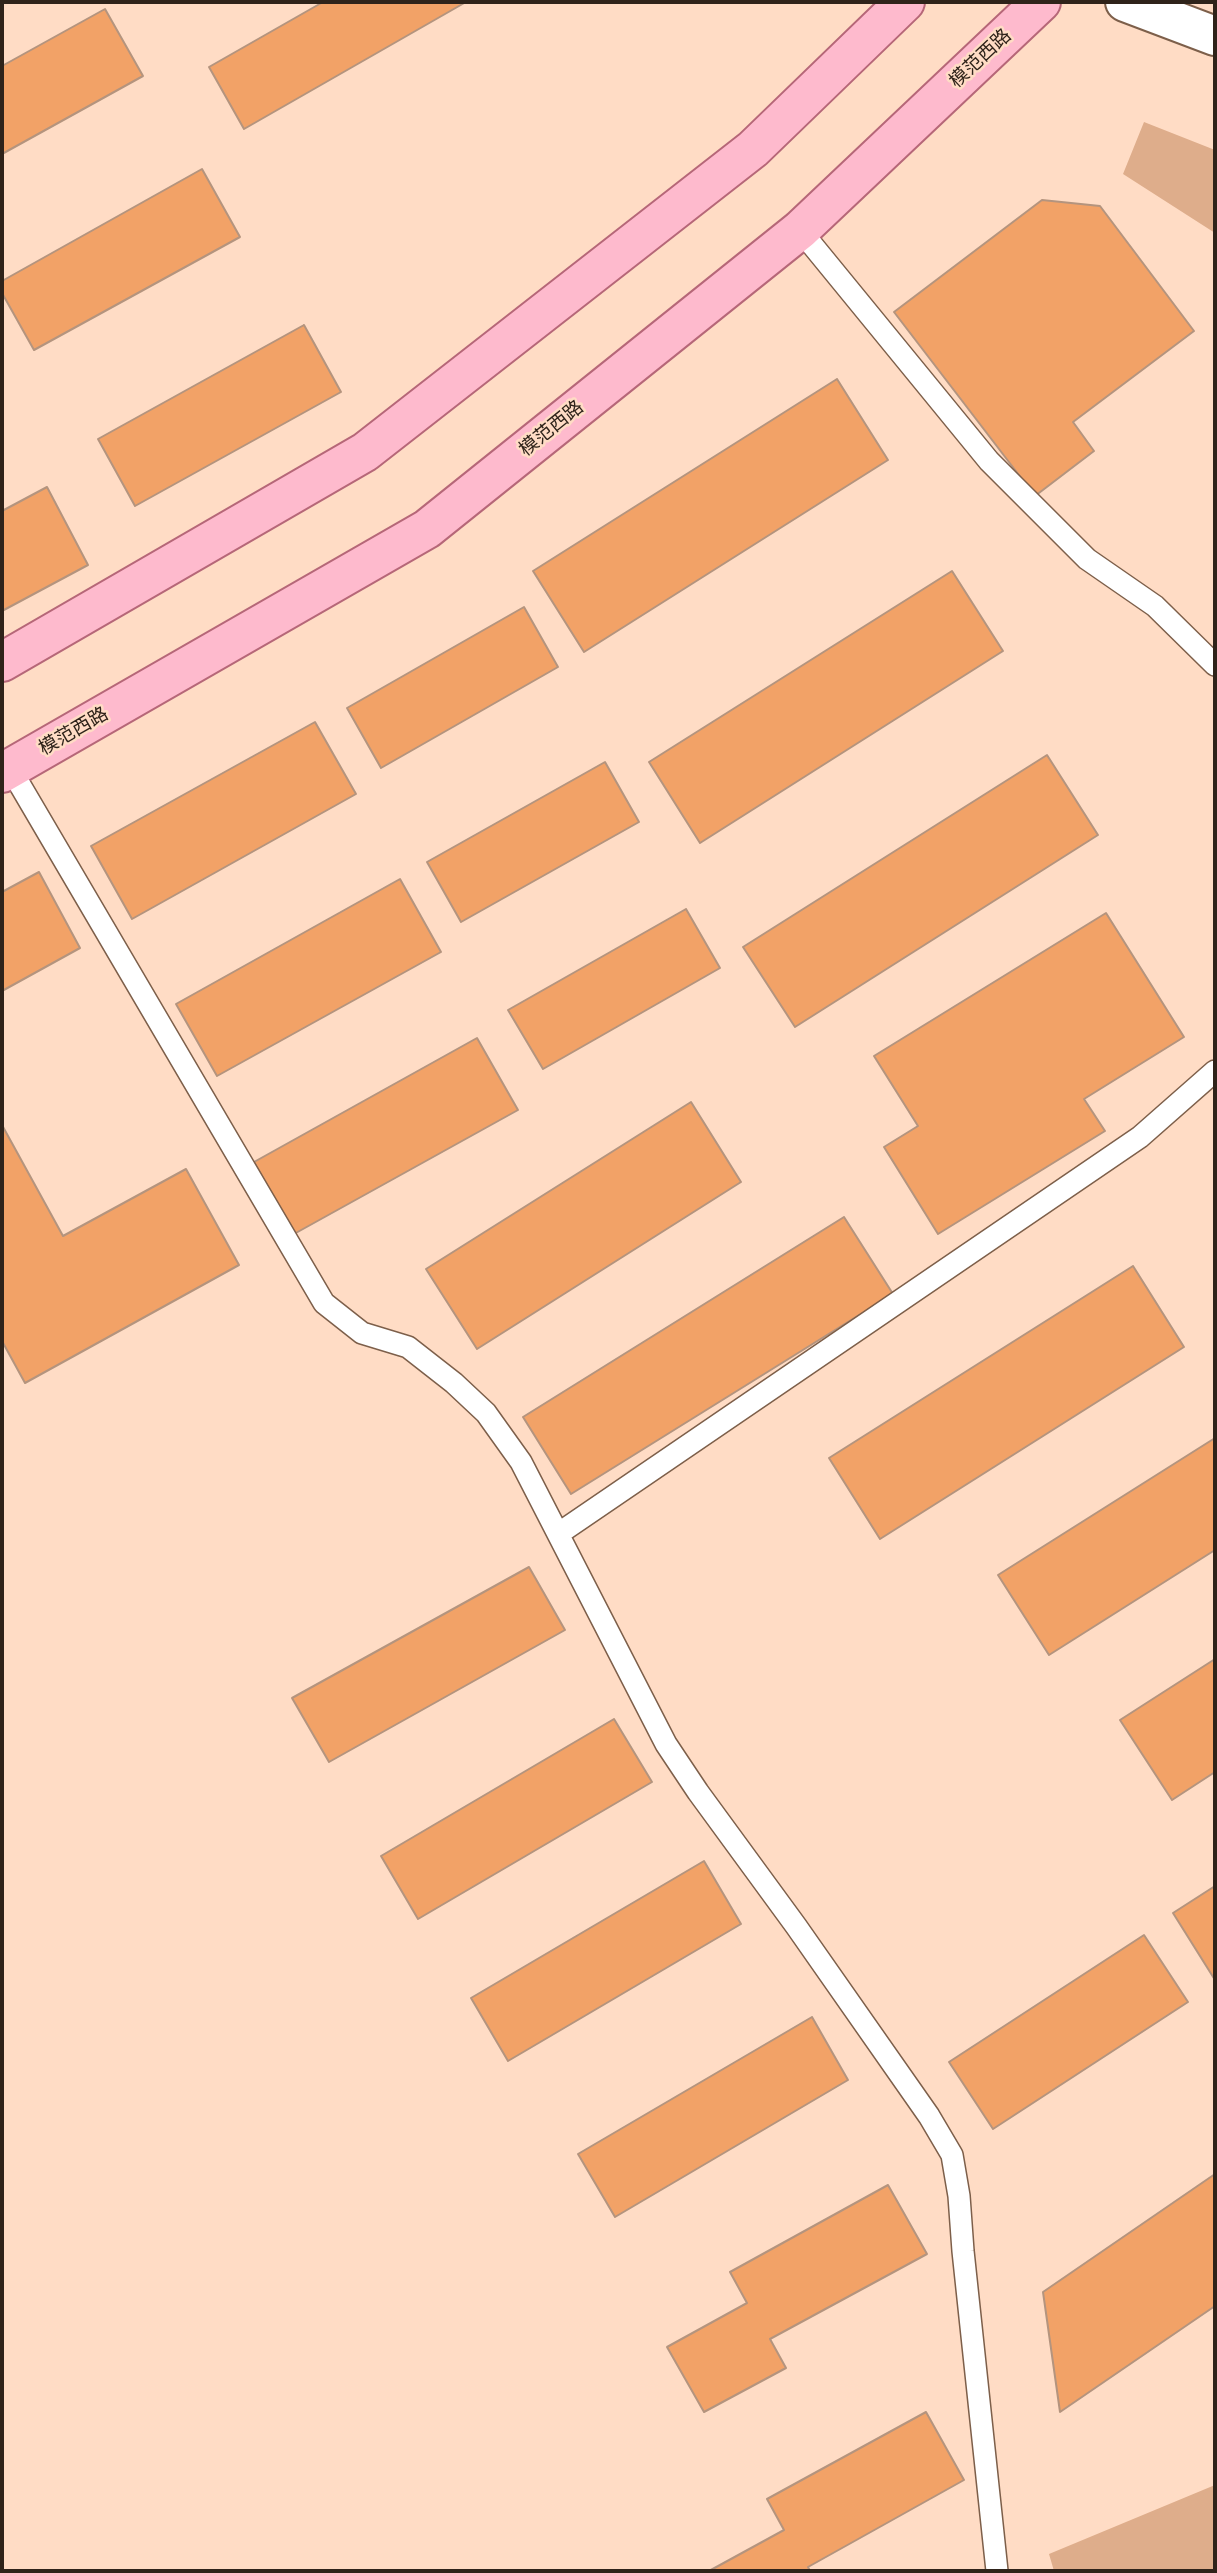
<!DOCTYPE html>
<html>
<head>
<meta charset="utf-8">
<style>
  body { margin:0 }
  #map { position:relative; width:1217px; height:2573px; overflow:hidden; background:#ffdcc5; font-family:"DejaVu Sans",sans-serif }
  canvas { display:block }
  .frame { position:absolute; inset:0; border:4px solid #2f231a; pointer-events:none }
</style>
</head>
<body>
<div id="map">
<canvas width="1217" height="2573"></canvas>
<div class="frame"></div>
</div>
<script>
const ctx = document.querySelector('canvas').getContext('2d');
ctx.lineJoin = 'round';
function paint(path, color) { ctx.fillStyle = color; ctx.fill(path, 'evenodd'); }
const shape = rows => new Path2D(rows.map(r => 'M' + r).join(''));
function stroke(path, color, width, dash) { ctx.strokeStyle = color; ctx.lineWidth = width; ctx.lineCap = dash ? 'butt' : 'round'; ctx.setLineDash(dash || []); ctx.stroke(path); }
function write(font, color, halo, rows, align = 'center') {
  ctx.font = font + ' "DejaVu Sans","Noto Sans SC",sans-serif'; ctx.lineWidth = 5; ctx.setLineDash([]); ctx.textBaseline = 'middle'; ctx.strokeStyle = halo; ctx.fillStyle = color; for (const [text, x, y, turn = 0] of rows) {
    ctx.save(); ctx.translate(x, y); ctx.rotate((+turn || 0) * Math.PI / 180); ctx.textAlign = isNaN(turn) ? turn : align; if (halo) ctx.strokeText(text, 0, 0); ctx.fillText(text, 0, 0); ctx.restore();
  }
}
paint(shape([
  [1144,122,1215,150,1215,233,1123,174],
  [1215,2485,1215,2571,1054,2571,1049,2554]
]), '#dead8b');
const building = shape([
  [323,2,466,2,244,129,209,67,323,2],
  [105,9,143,76,2,154,2,66,105,9],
  [202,169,240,237,34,350,2,293,2,281,202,169],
  [1042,200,1100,206,1194,331,1073,422,1094,451,1035,496,894,312,1042,200],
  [304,325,341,392,135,506,98,439,304,325],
  [837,379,888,460,584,652,533,571,837,379],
  [47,487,88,565,2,611,2,511,47,487],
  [952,571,1003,651,700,843,649,762,952,571],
  [524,607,558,667,381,768,347,708,524,607],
  [315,722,356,794,132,919,91,846,315,722],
  [1047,755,1098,835,795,1027,743,947,1047,755],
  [605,762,639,822,461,922,427,862,605,762],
  [39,872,80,948,2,991,2,892,39,872],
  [400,879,441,952,217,1076,176,1004,400,879],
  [686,909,720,968,543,1069,508,1010,686,909],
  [1106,913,1184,1037,1084,1099,1105,1131,938,1234,884,1147,918,1126,874,1056,1106,913],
  [477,1038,518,1110,294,1234,254,1162,477,1038],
  [691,1102,741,1182,477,1349,426,1269,691,1102],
  [2,1125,63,1236,186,1169,239,1265,25,1383,2,1341,2,1125],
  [844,1217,893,1294,571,1494,523,1417,844,1217],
  [1133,1266,1184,1347,880,1539,829,1458,1133,1266],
  [1215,1438,1215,1550,1049,1655,998,1575,1215,1438],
  [529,1567,565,1630,329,1762,292,1698,529,1567],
  [1215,1659,1215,1772,1172,1800,1120,1720,1215,1659],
  [614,1719,652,1782,418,1919,381,1856,614,1719],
  [704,1861,741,1924,508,2061,471,1998,704,1861],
  [1215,1886,1215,1980,1173,1913,1215,1886],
  [1144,1935,1188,2002,993,2129,949,2062,1144,1935],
  [812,2017,848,2080,615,2217,578,2154,812,2017],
  [1215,2174,1215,2306,1060,2412,1043,2292,1215,2174],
  [888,2185,927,2254,770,2339,786,2368,704,2412,667,2347,747,2303,730,2272,888,2185],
  [926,2412,964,2480,808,2567,810,2571,709,2571,784,2530,767,2499,926,2412]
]);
paint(building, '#f2a267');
stroke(building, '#b4947e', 2);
const service = shape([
  [800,230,989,461,1087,559,1155,606,1215,665],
  [10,768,324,1303,362,1333,408,1347,454,1383,486,1413,521,1462,666,1744,698,1792,796,1926,929,2116,952,2155,959,2196,963,2251,997,2571],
  [558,1534,1140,1137,1215,1071]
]);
const minor = shape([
  [1125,2,1215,36]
]);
const primary = shape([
  [2,662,365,452,753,149,905,2],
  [2,773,427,529,800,230,1041,2]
]);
stroke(service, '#7d5f4a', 24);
stroke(minor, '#7d5f4a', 42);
stroke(primary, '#b66778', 42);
stroke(service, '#fff', 21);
stroke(minor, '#fff', 38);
stroke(primary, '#febacd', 38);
write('19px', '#2f231a', '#ffdcc5', [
  ["模范西路",981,59,-43],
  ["模范西路",552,429,-39],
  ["模范西路",74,732,-30]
]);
</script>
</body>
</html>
